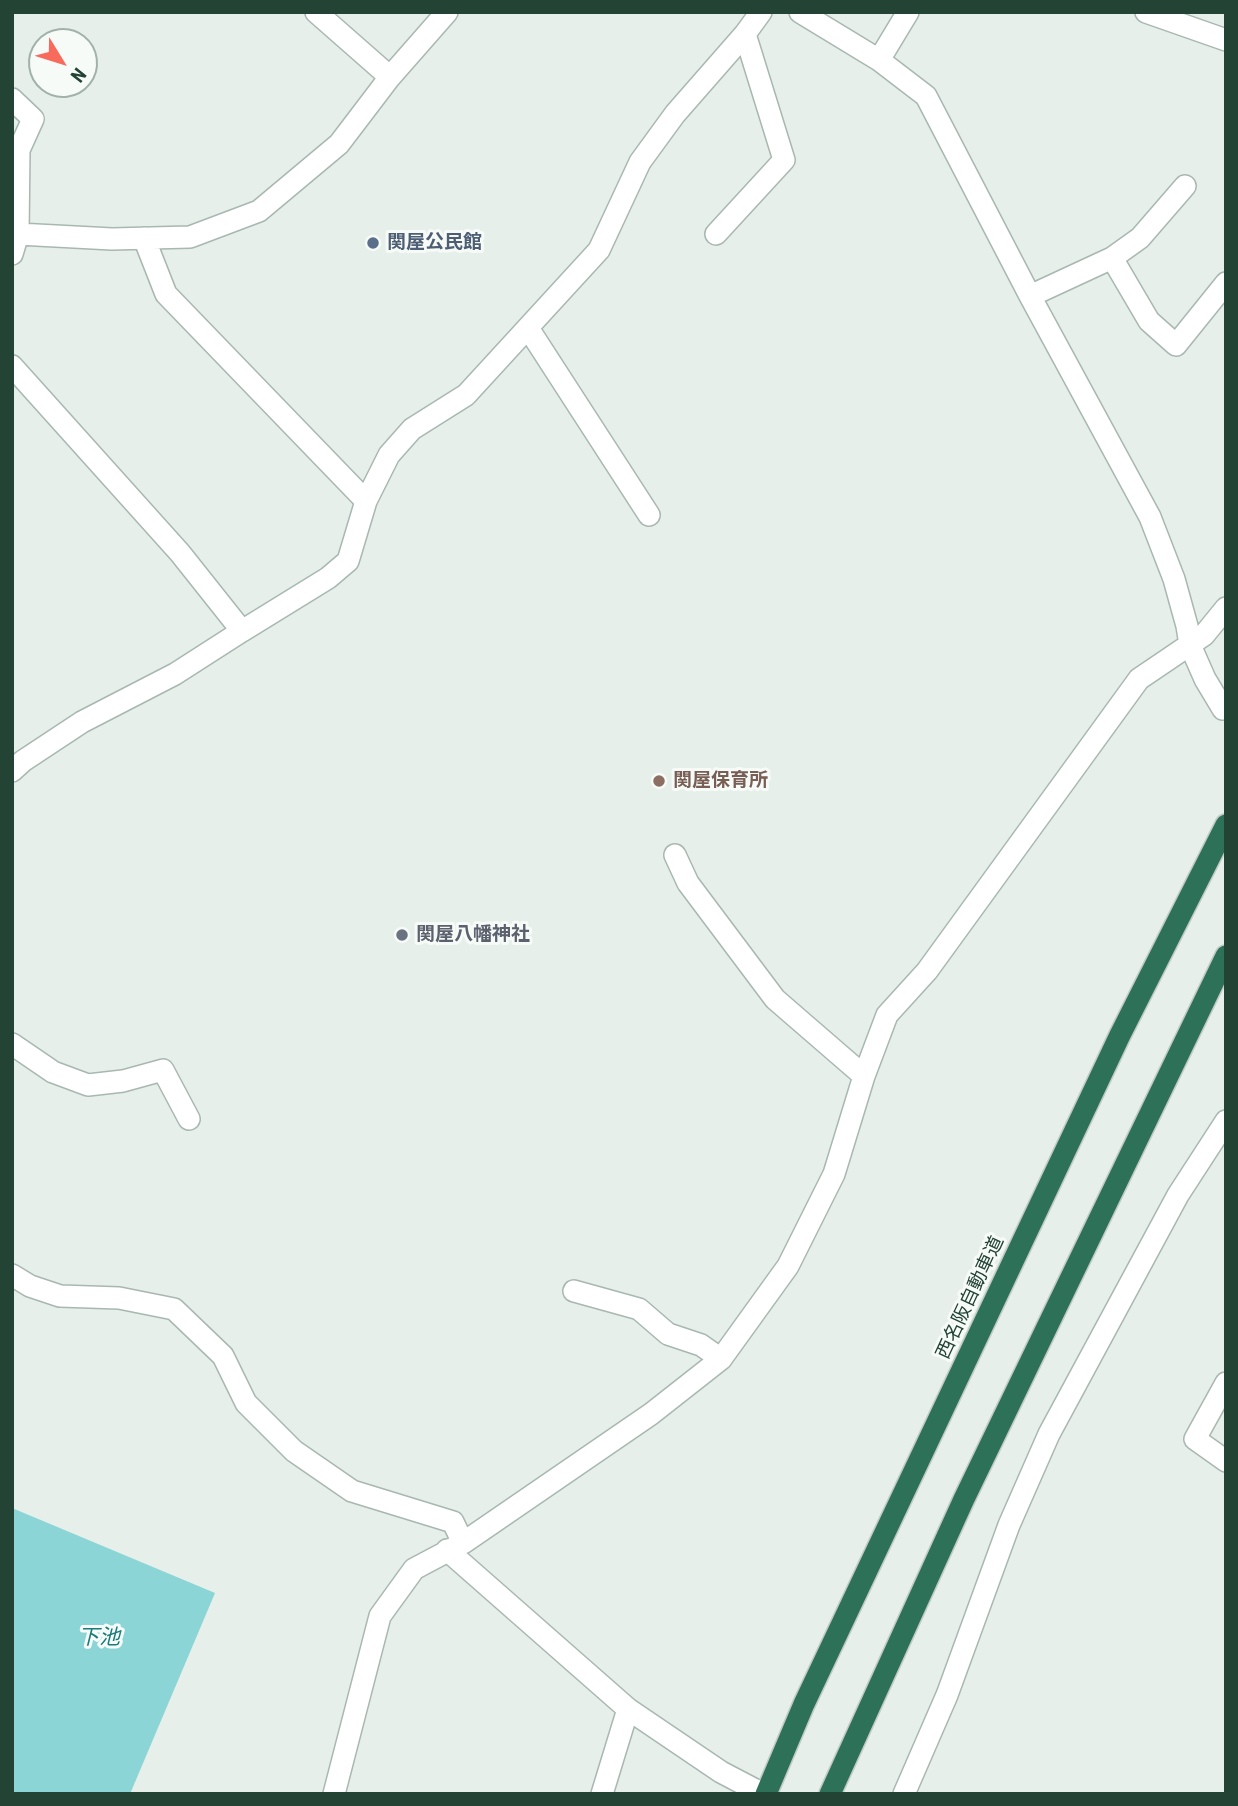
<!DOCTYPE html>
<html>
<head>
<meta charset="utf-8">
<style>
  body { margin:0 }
  #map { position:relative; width:1238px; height:1806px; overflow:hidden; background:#e6efea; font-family:"Roboto Condensed",sans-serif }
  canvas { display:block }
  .frame { position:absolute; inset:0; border:14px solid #234335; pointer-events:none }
  .north { position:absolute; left:28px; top:28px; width:70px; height:70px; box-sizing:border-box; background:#f7fbf8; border:2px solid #a2b1aa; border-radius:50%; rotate:128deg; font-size:19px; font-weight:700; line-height:28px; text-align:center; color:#234335 }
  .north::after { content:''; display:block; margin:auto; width:24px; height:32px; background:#f86a5b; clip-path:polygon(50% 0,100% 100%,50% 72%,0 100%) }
</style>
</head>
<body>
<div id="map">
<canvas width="1238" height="1806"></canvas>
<div class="frame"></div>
<div class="north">N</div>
</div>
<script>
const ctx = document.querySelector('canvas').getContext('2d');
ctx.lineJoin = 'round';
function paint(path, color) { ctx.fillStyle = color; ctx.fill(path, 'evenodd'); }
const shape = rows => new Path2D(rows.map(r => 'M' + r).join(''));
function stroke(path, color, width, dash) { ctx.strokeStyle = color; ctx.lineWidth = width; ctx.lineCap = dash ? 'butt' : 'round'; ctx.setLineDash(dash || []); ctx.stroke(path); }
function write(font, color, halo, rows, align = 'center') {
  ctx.font = font + ' "Roboto Condensed","Noto Sans JP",sans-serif'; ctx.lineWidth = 6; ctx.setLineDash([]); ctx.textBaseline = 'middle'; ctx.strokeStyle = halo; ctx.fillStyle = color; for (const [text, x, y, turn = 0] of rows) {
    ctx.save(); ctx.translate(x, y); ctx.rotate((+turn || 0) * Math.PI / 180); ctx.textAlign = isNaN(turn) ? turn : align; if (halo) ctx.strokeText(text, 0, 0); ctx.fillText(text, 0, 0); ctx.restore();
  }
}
paint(shape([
  [12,1508,215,1593,130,1794,12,1794]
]), '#8cd5d6');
const minor = shape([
  [316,12,390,77],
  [800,12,879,60,926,96,1030,296,1150,517,1174,579,1187,626,1190,645,1205,679,1223,709],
  [1146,12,1226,40],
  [879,60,908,12],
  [12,99,33,119,19,150,18,234],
  [716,234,784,160,745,34,761,12],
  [144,238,166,294,366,501,348,561,328,578,242,631],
  [12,254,18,234,112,239,190,237,259,211,339,144,390,77,447,12],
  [1112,258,1149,321,1176,345,1226,283],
  [1030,296,1112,258,1140,238,1185,186],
  [528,328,649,515],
  [12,366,180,553,242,631,175,674,82,722,23,761,12,771],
  [366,501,389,455,412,429,466,395,599,250,640,162,675,114,745,34],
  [675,855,688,883,775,999,864,1076],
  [12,1044,53,1072,88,1085,123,1081,163,1070,189,1119],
  [12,1275,30,1286,60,1296,119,1298,174,1309,223,1356,246,1403,294,1451,352,1491,453,1522,463,1543],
  [574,1291,639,1309,668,1334,701,1345,721,1359],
  [1226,1383,1195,1439,1226,1461],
  [447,1550,628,1709,721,1772,763,1794],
  [334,1794,380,1616,414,1569,463,1543,651,1414,721,1359,788,1266,834,1174,864,1076,887,1015,927,971,1139,679,1204,635,1226,608],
  [602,1794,628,1709],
  [904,1794,947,1695,1009,1525,1049,1434,1178,1195,1226,1121]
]);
const motorway = shape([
  [766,1794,804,1704,1120,1035,1226,825],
  [830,1794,964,1499,1226,956]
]);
stroke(minor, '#a8b8b0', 24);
stroke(motorway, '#c1cac6', 24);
stroke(minor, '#fff', 21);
stroke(motorway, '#2d7159', 21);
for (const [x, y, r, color] of [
  [373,243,7,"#5c6f8a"],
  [659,781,7,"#8d6e63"],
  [402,935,7,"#6b7280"]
]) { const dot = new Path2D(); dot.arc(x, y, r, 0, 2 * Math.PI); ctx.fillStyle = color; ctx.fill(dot); stroke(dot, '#f7fbf8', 2.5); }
write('bold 19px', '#4e5e75', '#f7fbf8', [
  ["関屋公民館",387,243]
], 'left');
write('bold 19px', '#785e54', '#f7fbf8', [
  ["関屋保育所",673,781]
], 'left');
write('bold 19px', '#5b616d', '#f7fbf8', [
  ["関屋八幡神社",416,935]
], 'left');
write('19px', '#234335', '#f7fbf8', [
  ["西名阪自動車道",971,1298,-65]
]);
write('italic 21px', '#1a7b7c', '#f7fbf8', [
  ["下池",99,1639]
]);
</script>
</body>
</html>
